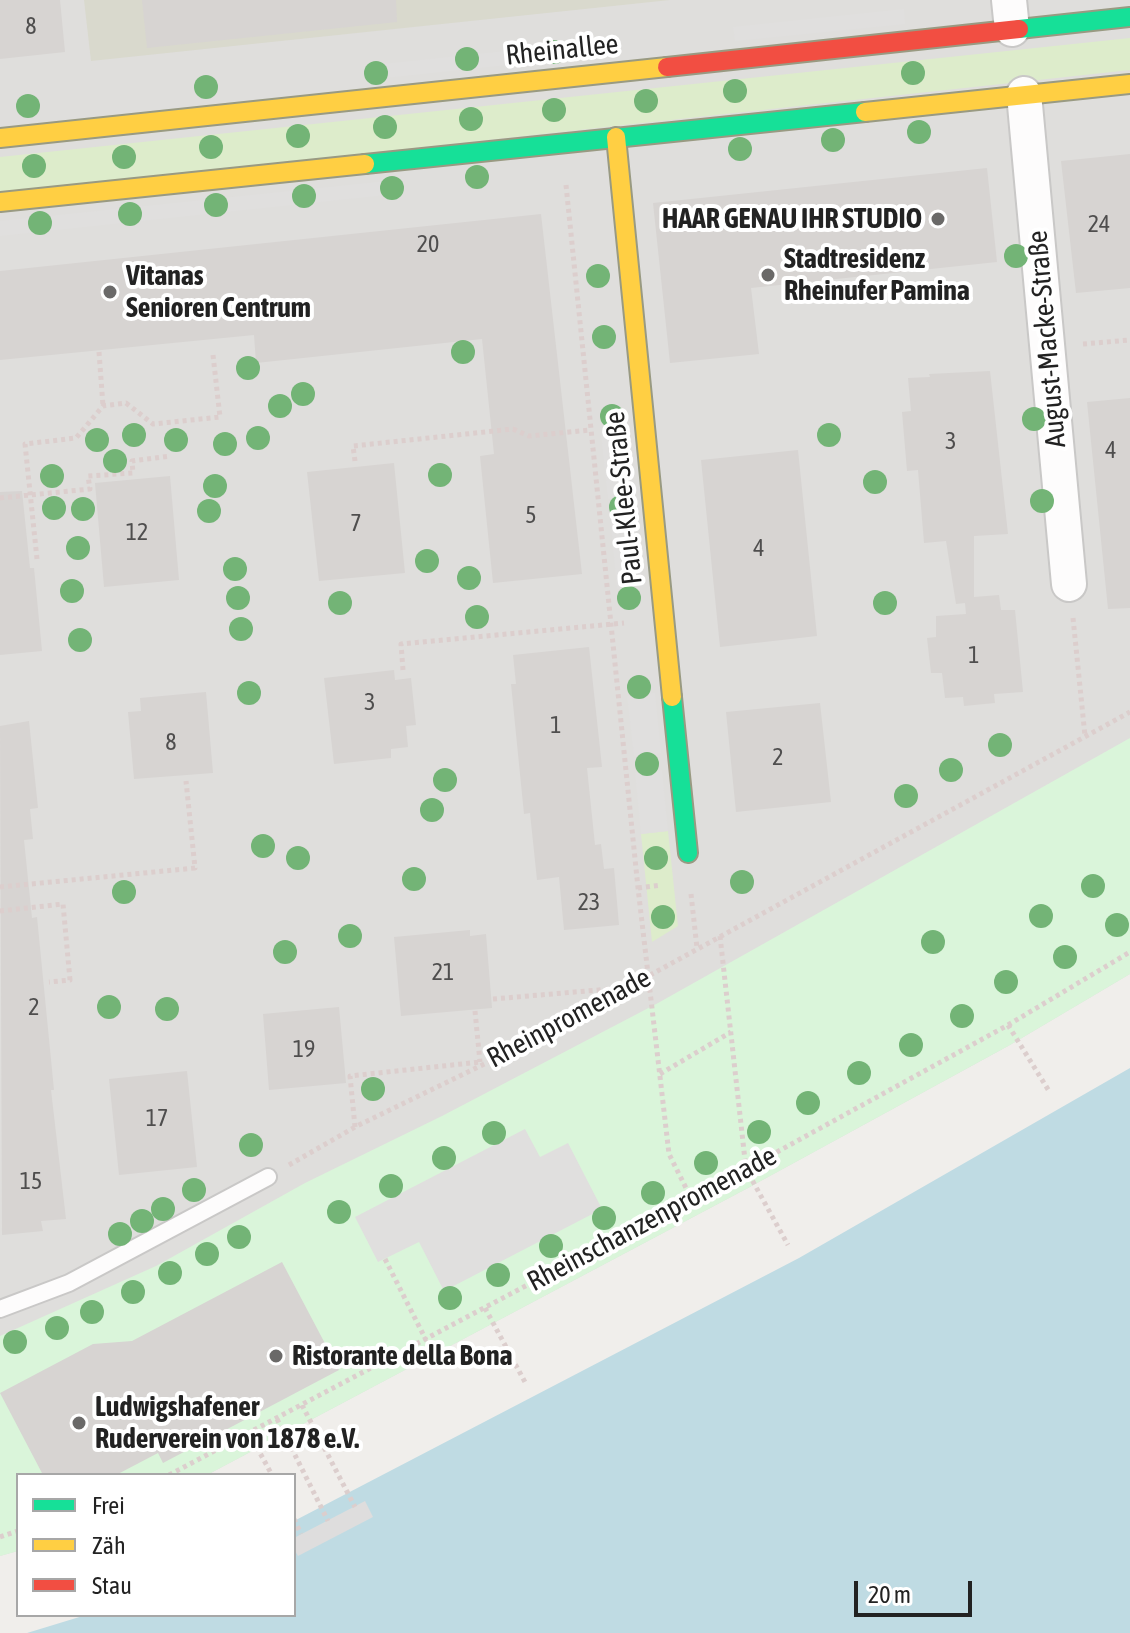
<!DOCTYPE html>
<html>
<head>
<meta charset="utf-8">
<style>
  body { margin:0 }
  #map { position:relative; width:1130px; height:1633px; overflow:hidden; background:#f0eeeb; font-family:"Asap Condensed",sans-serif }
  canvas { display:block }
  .legend { position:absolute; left:16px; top:1473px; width:280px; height:144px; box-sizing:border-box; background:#fff; border:2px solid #a7a7a7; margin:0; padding:10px 14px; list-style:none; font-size:24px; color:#222 }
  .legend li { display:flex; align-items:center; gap:16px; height:40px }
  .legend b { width:40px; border:2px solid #a7a7a7 }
  .scale { position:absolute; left:854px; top:1581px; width:118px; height:36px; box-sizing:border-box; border:4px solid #222; border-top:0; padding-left:10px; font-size:24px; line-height:28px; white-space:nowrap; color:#222; -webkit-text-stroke:6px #fff; paint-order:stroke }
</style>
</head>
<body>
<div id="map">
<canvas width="1130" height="1633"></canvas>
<ul class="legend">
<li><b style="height:10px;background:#16e098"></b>Frei</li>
<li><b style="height:10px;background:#ffcf43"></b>Zäh</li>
<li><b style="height:10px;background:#f24e42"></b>Stau</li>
</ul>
<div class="scale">20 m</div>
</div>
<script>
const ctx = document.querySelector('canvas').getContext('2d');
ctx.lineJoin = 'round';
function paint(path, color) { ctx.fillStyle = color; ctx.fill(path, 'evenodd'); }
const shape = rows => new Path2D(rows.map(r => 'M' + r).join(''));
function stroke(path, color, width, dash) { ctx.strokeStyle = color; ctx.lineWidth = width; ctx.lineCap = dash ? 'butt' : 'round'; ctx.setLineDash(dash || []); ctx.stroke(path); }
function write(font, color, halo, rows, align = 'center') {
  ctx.font = font + ' "Asap Condensed",sans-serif'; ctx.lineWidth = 8; ctx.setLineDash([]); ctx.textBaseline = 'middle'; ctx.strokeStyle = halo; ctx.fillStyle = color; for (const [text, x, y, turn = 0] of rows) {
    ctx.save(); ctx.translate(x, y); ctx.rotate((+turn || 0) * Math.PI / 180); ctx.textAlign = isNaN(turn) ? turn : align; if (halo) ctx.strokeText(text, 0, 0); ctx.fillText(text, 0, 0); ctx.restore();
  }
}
paint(shape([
  [0,0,1130,0,1130,974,1010,1045,748,1188,207,1475,18,1475,18,1551,0,1556]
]), '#dfdedc');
paint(shape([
  [84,0,670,0,91,61]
]), '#d9d9cd');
paint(shape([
  [1130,38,1130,70,0,193,0,157],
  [668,831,678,926,652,942,641,834]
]), '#ddeccb');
paint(shape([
  [1130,738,1130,974,1010,1045,748,1188,207,1475,18,1475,18,1551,0,1556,0,1336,156,1266,305,1183,442,1116,658,1003]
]), '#daf5da');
paint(shape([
  [904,9,905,24,735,41,733,27],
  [543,47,544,61,385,78,383,64],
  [387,181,386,195,0,236,0,221],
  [627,422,634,496,608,499,600,425],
  [636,512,643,586,617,589,610,515],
  [655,693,661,753,634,756,627,696],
  [662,770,668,831,641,834,635,773],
  [525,1129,540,1157,568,1143,602,1209,444,1291,419,1242,378,1262,355,1217]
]), '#e0dfde');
paint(shape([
  [1130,1068,1130,1633,27,1633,86,1615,294,1615,294,1521,799,1258]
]), '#bfdbe3');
paint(shape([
  [365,1501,373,1517,298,1556,294,1549,294,1538]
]), '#dedddd');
paint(shape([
  [0,0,60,0,65,52,0,59],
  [142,0,396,0,397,22,147,48],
  [1130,154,1130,288,1076,293,1061,161],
  [987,168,997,262,751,288,759,354,670,363,653,203],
  [541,214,582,574,493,583,480,456,494,454,482,339,256,363,254,335,0,360,0,271],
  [990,371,1008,534,974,536,974,597,999,595,1001,610,1015,610,1023,692,994,694,995,703,964,706,963,697,945,698,942,673,931,673,927,638,936,637,936,616,966,614,965,603,956,604,946,541,924,543,918,470,907,471,902,412,911,411,908,378,930,377,929,374],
  [1130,398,1130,608,1108,609,1087,402],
  [798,450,817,636,720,647,701,460],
  [394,463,405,573,319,581,307,472],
  [170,476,179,580,104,587,95,483],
  [22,491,30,568,34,568,42,651,0,655,0,492],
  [589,647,602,767,587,768,595,845,601,844,604,869,614,868,619,925,564,930,559,877,537,880,530,813,524,814,511,684,516,684,513,655],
  [394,670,395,680,411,678,416,725,406,726,408,747,391,749,391,758,334,764,324,678],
  [206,692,213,773,134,779,128,712,141,711,140,698],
  [820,703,831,802,736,812,726,712],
  [29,721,38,808,30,809,33,839,24,840,32,918,37,917,54,1090,51,1090,66,1219,41,1221,43,1231,2,1235,0,726],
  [470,930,470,936,486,934,492,1008,401,1016,394,937],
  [339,1007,346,1083,269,1090,263,1014],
  [187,1071,197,1167,119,1175,109,1079],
  [282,1262,339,1370,163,1463,158,1453,116,1475,43,1475,0,1393,93,1344,132,1341]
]), '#d7d4d2');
const lane = shape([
  [0,1309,69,1283,268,1177]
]);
const street = shape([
  [1009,0,1012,29],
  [1024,94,1069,584]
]);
const fast = shape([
  [1019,29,1130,17],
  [365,164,865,112],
  [672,697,688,853]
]);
const slow = shape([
  [865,112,1130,84],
  [616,137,672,697],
  [0,138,667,67],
  [0,202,365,164]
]);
const jam = shape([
  [667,67,1019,29]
]);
stroke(lane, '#c9c8c7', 20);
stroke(street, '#c9c8c7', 38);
stroke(fast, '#999a82', 22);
stroke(slow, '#999a82', 22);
stroke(jam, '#999a82', 22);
stroke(shape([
  [566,185,638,888,669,1154,691,1198],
  [1083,344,1130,340],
  [99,352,103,406],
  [355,461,353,446,513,429,529,436,590,430],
  [0,498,90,489,88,476,133,473,132,461,171,456],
  [37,559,25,444,76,438,103,406,126,403,153,424,220,417,213,355],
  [1073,618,1085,736],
  [403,670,401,644,624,623],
  [0,887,195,868,186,781],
  [638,888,661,885],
  [691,894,697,948],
  [0,911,63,904,70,980,49,982],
  [720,936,746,1169,788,1245],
  [493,999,622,988],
  [475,1011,480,1062],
  [1008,1025,1049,1091],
  [660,1074,731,1032],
  [355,1127,350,1076,480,1062],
  [289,1165,355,1127,517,1048,1130,712],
  [385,1259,426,1340],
  [485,1308,526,1384],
  [302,1405,355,1507],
  [277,1419,328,1521],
  [249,1433,272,1475],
  [169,1475,746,1169,1008,1025,1130,952],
  [294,1519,301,1534],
  [0,1537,18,1531]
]), '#dccecd', 5, [4, 4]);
stroke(lane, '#fdfcfc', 16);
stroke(street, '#fdfcfc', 34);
stroke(fast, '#16e098', 18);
stroke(slow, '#ffcf43', 18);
stroke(jam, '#f24e42', 18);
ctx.fillStyle = '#73b476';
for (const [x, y] of [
  [554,52],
  [467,59],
  [376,73],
  [913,73],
  [206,87],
  [735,91],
  [646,101],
  [28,106],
  [554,110],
  [471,119],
  [385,127],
  [919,132],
  [298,136],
  [833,140],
  [211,147],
  [740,149],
  [124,157],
  [34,166],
  [477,177],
  [392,188],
  [304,196],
  [216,205],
  [130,214],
  [40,223],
  [1016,256],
  [598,276],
  [604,337],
  [463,352],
  [248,368],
  [303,394],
  [280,406],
  [612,416],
  [1034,419],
  [134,435],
  [829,435],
  [258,438],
  [97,440],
  [176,440],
  [225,444],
  [115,461],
  [440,475],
  [52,476],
  [875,482],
  [215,486],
  [1042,501],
  [621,507],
  [54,508],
  [83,509],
  [209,511],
  [78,548],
  [427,561],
  [235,569],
  [469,578],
  [72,591],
  [238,598],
  [629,598],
  [340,603],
  [885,603],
  [477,617],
  [241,629],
  [80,640],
  [639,687],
  [249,693],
  [1000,745],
  [647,764],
  [951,770],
  [445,780],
  [906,796],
  [432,810],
  [263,846],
  [298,858],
  [656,858],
  [414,879],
  [742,882],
  [1093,886],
  [124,892],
  [1041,916],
  [663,917],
  [1117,925],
  [350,936],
  [933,942],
  [285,952],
  [1065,957],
  [1006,982],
  [109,1007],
  [167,1009],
  [962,1016],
  [911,1045],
  [859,1073],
  [373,1089],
  [808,1103],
  [759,1132],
  [494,1133],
  [251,1145],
  [444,1158],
  [706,1163],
  [391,1186],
  [194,1190],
  [653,1193],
  [163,1209],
  [339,1212],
  [604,1218],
  [142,1221],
  [120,1234],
  [239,1237],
  [551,1246],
  [207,1254],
  [170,1273],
  [498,1275],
  [133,1292],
  [450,1298],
  [92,1312],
  [57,1328],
  [15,1342]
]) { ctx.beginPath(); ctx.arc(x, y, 12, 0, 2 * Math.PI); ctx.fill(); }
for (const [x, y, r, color] of [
  [938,219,8,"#6a6968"],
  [768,275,8,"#6a6968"],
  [110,292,8,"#6a6968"],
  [276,1356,8,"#6a6968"],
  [79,1423,8,"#6a6968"]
]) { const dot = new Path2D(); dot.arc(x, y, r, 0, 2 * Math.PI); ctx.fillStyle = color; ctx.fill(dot); stroke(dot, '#fff', 3); }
write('24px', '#4f4e4e', null, [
  ["8",31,26],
  ["24",1099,224],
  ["20",428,244],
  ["3",951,441],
  ["4",1111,450],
  ["5",531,515],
  ["7",356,523],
  ["12",137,532],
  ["4",759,548],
  ["1",974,655],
  ["3",370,702],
  ["1",556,725],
  ["8",171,742],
  ["2",778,757],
  ["23",589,902],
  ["21",443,972],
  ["2",34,1007],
  ["19",304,1049],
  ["17",157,1118],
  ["15",31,1181]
]);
write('28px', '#222', '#fff', [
  ["Rheinallee",562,50,-6],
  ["August-Macke-Straße",1047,339,-95],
  ["Paul-Klee-Straße",624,498,-96],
  ["Rheinpromenade",569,1018,-28],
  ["Rheinschanzenpromenade",652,1219,-28]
]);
write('bold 28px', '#222', '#fff', [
  ["HAAR GENAU IHR STUDIO",922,219,"right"],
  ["Stadtresidenz",784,259],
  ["Rheinufer Pamina",784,291],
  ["Vitanas",126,276],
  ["Senioren Centrum",126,308],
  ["Ristorante della Bona",292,1356],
  ["Ludwigshafener",95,1407],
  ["Ruderverein von 1878 e.V.",95,1439]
], 'left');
</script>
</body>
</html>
